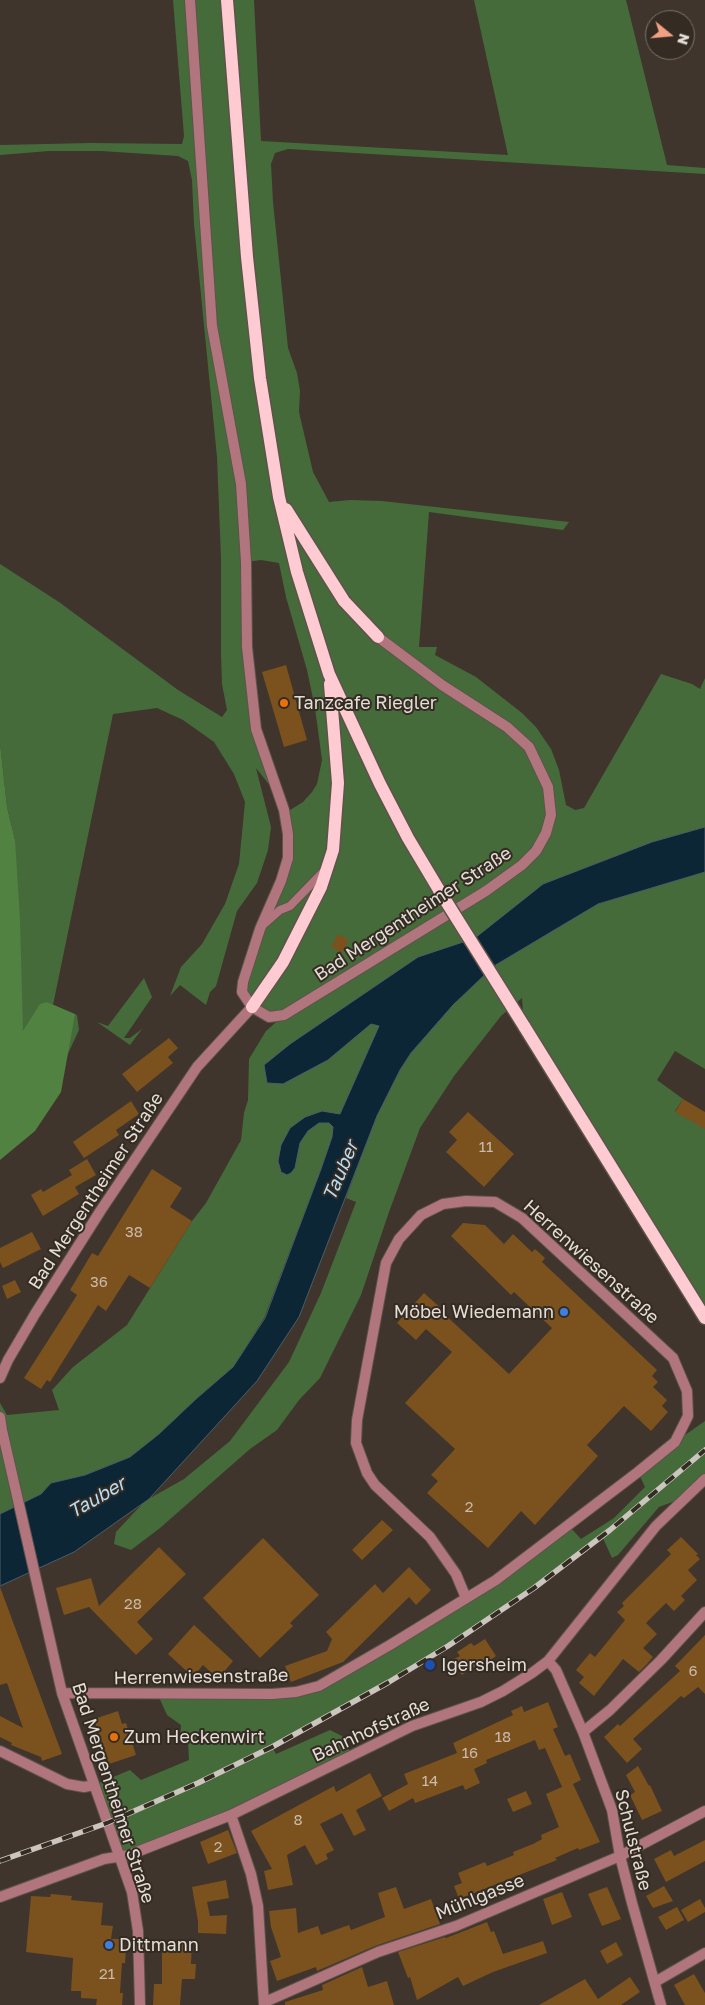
<!DOCTYPE html>
<html>
<head>
<meta charset="utf-8">
<style>
  body { margin:0 }
  #map { position:relative; width:705px; height:2005px; overflow:hidden; background:#3f352c; font-family:"Golos Text",sans-serif }
  canvas { display:block }
  .north { position:absolute; left:645px; top:10px; width:50px; height:50px; box-sizing:border-box; background:#342b22; border:1px solid #7a736b; border-radius:50%; rotate:107deg; font-size:14px; font-weight:700; line-height:20px; text-align:center; color:#e4ded8 }
  .north::after { content:''; display:block; margin:auto; width:18px; height:22px; background:#f2a081; clip-path:polygon(50% 0,100% 100%,50% 72%,0 100%) }
</style>
</head>
<body>
<div id="map">
<canvas width="705" height="2005"></canvas>
<div class="north">N</div>
</div>
<script>
const ctx = document.querySelector('canvas').getContext('2d');
ctx.lineJoin = 'round';
function paint(path, color) { ctx.fillStyle = color; ctx.fill(path, 'evenodd'); }
const shape = rows => new Path2D(rows.map(r => 'M' + r).join(''));
function stroke(path, color, width, dash) { ctx.strokeStyle = color; ctx.lineWidth = width; ctx.lineCap = dash ? 'butt' : 'round'; ctx.setLineDash(dash || []); ctx.stroke(path); }
function write(font, color, halo, rows, align = 'center') {
  ctx.font = font + ' "Golos Text",sans-serif'; ctx.lineWidth = 4; ctx.setLineDash([]); ctx.textBaseline = 'middle'; ctx.strokeStyle = halo; ctx.fillStyle = color; for (const [text, x, y, turn = 0] of rows) {
    ctx.save(); ctx.translate(x, y); ctx.rotate((+turn || 0) * Math.PI / 180); ctx.textAlign = isNaN(turn) ? turn : align; if (halo) ctx.strokeText(text, 0, 0); ctx.fillText(text, 0, 0); ctx.restore();
  }
}
paint(shape([
  [173,0,254,0,261,141,508,155,474,0,626,0,667,165,705,168,705,174,288,149,275,153,271,164,273,202,288,348,297,373,300,391,299,412,313,472,329,502,350,500,382,501,569,522,563,530,429,512,419,647,437,647,435,655,476,677,522,713,536,727,551,749,559,770,566,805,575,810,584,808,661,674,692,684,700,689,705,678,705,827,652,842,543,884,379,1047,369,1049,340,1114,321,1169,264,1318,233,1367,196,1399,159,1434,130,1457,85,1475,51,1483,41,1494,0,1514,0,1403,7,1415,59,1410,52,1390,73,1367,127,1325,192,1221,206,1203,241,1140,244,1113,248,1100,249,1059,266,1031,283,1016,269,1017,242,992,288,858,284,810,290,810,303,802,312,792,317,784,322,760,315,708,307,670,286,597,279,563,261,560,246,562,256,729,279,797,256,768,271,827,268,850,257,883,237,911,216,986,210,992,206,1005,180,985,170,996,181,967,202,944,225,904,239,864,245,802,234,774,214,742,183,720,157,708,113,714,53,1005,47,1002,48,1005,77,1015,79,1030,52,1088,27,1130,0,842,15,840,7,807,0,743,0,564,59,602,178,690,222,717,227,710,222,684,221,654,221,558,217,457,194,224,192,180,188,161,178,156,101,151,49,151,0,155,0,145,91,143,182,144,184,136],
  [705,872,705,1069,675,1051,657,1080,683,1099,675,1111,705,1125,705,1318,524,1026,522,998,501,1016,454,1076,420,1128,389,1212,361,1295,320,1378,299,1400,277,1430,250,1449,160,1528,131,1550,114,1544,116,1532,145,1501,184,1479,230,1441,289,1362,321,1293,356,1202,346,1198,377,1115,400,1070,411,1053,453,1005,494,966,598,904],
  [144,978,152,997,124,1038,130,1038,142,1029,130,1045,97,1022,108,1026],
  [705,1421,705,1479,686,1497,659,1507,618,1555,612,1558,602,1536,534,1588,448,1646,336,1713,272,1747,276,1754,330,1730,342,1736,352,1755,298,1782,120,1856,94,1785,130,1770,141,1780,189,1760,188,1742,180,1738,181,1725,167,1715,158,1695,296,1692,390,1645,569,1526,581,1539,614,1518,645,1487,638,1472,675,1442]
]), '#466b3a');
paint(shape([
  [0,743,7,807,15,840,20,919,23,1031,40,1004,47,1002,75,1014,61,1092,35,1131,0,1160]
]), '#518241');
const water = shape([
  [705,827,705,872,598,904,494,966,453,1005,411,1053,400,1070,377,1116,299,1317,257,1381,149,1499,74,1552,0,1586,0,1514,41,1494,51,1483,85,1475,130,1457,159,1434,196,1399,233,1367,265,1318,321,1169,332,1137,333,1127,329,1123,319,1123,308,1131,300,1143,295,1168,291,1173,287,1175,281,1172,278,1161,281,1145,290,1128,305,1117,322,1111,340,1114,379,1026,371,1024,328,1060,283,1084,267,1083,264,1065,290,1044,418,957,475,938,543,884,652,842,705,827]
]);
paint(water, '#0c2636');
stroke(water, '#4d5d67', 1);
paint(shape([
  [286,665,307,740,284,747,262,672],
  [338,934,349,940,342,953,331,947],
  [169,1038,178,1048,168,1057,173,1063,137,1092,122,1074],
  [683,1099,705,1112,705,1129,675,1112],
  [131,1101,139,1114,116,1130,119,1135,84,1158,73,1142],
  [468,1112,514,1154,484,1187,446,1152,457,1140,449,1132],
  [87,1159,96,1175,75,1187,79,1194,43,1216,31,1195,41,1189,43,1192,72,1175,69,1170],
  [152,1169,182,1188,170,1207,192,1221,150,1288,129,1275,106,1311,98,1305,50,1382,47,1380,41,1389,24,1378,77,1295,70,1290,92,1253,98,1256],
  [463,1223,485,1225,504,1244,513,1234,532,1252,535,1249,545,1258,542,1262,657,1370,652,1376,658,1382,653,1387,667,1400,662,1406,668,1412,651,1431,624,1406,587,1445,598,1456,535,1525,521,1511,488,1548,427,1493,438,1481,431,1475,455,1449,405,1403,452,1352,426,1329,416,1340,397,1323,424,1293,443,1310,442,1312,509,1374,552,1328,514,1292,511,1295,451,1236],
  [32,1232,41,1249,3,1268,0,1262,0,1248],
  [15,1280,21,1292,7,1299,2,1286],
  [382,1520,393,1530,362,1560,352,1550],
  [681,1537,698,1554,696,1555,700,1559,688,1570,697,1580,681,1596,685,1600,674,1611,666,1603,646,1623,657,1634,643,1648,653,1657,647,1664,639,1672,623,1659,594,1696,579,1683,584,1677,576,1670,590,1653,595,1657,625,1620,617,1612,624,1606,622,1603,671,1554,667,1550],
  [263,1538,319,1595,290,1623,293,1626,260,1658,203,1598],
  [159,1547,186,1574,137,1622,153,1639,136,1655,89,1607,64,1615,56,1588,91,1578,99,1606],
  [409,1567,431,1590,416,1605,409,1597,343,1662,291,1682,285,1666,327,1651,332,1639,326,1632,375,1584,383,1593],
  [0,1587,62,1754,42,1761,41,1757,11,1745,12,1743,0,1737,0,1716,23,1728,7,1683,0,1685],
  [194,1625,233,1661,218,1679,203,1665,193,1677,168,1654],
  [705,1635,705,1694,698,1687,684,1698,681,1696,633,1739,642,1749,627,1763,604,1737,618,1724,620,1726,680,1671,675,1666],
  [485,1639,496,1656,484,1665,482,1662,462,1675,452,1660,460,1656,457,1652,471,1643,474,1646],
  [548,1702,558,1727,553,1729,565,1756,570,1754,581,1780,573,1784,600,1842,579,1850,578,1848,555,1858,557,1860,459,1899,454,1886,462,1883,458,1873,485,1862,487,1866,514,1855,513,1852,533,1844,542,1839,541,1835,559,1827,546,1794,562,1787,545,1748,539,1750,535,1740,486,1760,487,1763,474,1769,480,1783,465,1790,463,1785,415,1803,413,1798,389,1811,382,1798,408,1784,404,1774,457,1753,453,1743,513,1715,511,1711,522,1706,524,1712],
  [118,1711,122,1724,126,1723,136,1755,109,1764,94,1719],
  [638,1766,649,1786,650,1785,662,1811,642,1820,630,1795,635,1792,626,1775],
  [370,1773,382,1796,356,1810,366,1830,354,1836,342,1813,320,1824,334,1850,326,1854,328,1859,316,1865,305,1845,287,1855,293,1885,268,1890,264,1871,272,1869,251,1831,334,1786,336,1792],
  [526,1791,532,1804,513,1812,507,1799],
  [228,1830,237,1853,208,1864,200,1842],
  [705,1840,705,1861,666,1882,654,1859,671,1850,674,1856],
  [226,1880,229,1898,207,1902,210,1916,227,1915,226,1934,198,1933,198,1921,192,1887],
  [664,1886,673,1901,653,1908,646,1896],
  [396,1887,404,1909,431,1899,440,1924,375,1946,317,1971,316,1967,277,1981,270,1961,281,1957,271,1927,269,1911,296,1908,298,1933,318,1926,321,1935,349,1925,351,1930,385,1917,378,1893],
  [607,1887,621,1919,602,1926,588,1894],
  [562,1892,572,1917,552,1925,543,1899],
  [51,1894,72,1896,71,1900,103,1903,101,1925,113,1926,111,1939,120,1939,119,1950,126,1950,125,1963,122,1963,120,1993,123,1993,122,2005,96,2005,97,1999,81,1998,81,1991,71,1991,73,1958,26,1952,31,1896,50,1897],
  [700,1899,705,1908,705,1912,688,1922,681,1910],
  [677,1907,684,1920,666,1930,658,1917],
  [487,1922,491,1932,494,1931,503,1954,543,1941,547,1953,493,1972,463,1986,458,1977,417,2000,410,1977,408,1978,398,1952,445,1937,446,1938],
  [165,1942,192,1943,191,1964,196,1964,195,1979,182,1979,180,2005,153,2005,154,1984,162,1984,162,1952,165,1952],
  [616,1942,623,1955,607,1964,600,1951],
  [362,1967,368,1987,387,1981,394,2005,285,2005,285,2002,323,1990,322,1985],
  [694,1974,705,1993,705,2005,685,2005,674,1985],
  [630,1977,640,1992,621,2005,539,2005,585,1979,598,1999]
]), '#7b511e');
const service = shape([
  [263,925,280,910,290,906,325,870]
]);
const minor = shape([
  [190,0,212,326,241,484,246,562,247,647,256,729,284,810,288,834,288,858,281,881,260,929,243,982,242,992,252,1007,269,1017,284,1015,486,891,522,865,536,851,546,833,551,815,548,787,529,747,507,727,442,685,378,637],
  [0,1378,8,1360,35,1314,101,1210,197,1067,252,1007],
  [0,1417,2,1430,62,1693,132,1892,138,1931,140,2005],
  [548,1661,556,1670,583,1732,612,1810,620,1856,632,1903,661,2005],
  [62,1693,272,1694,296,1692,319,1686,390,1645,496,1580,638,1472,675,1442,688,1416,687,1391,673,1358,522,1218,495,1202,466,1201,443,1204,421,1215,399,1239,386,1263,357,1420,356,1443,367,1473,375,1485,430,1537,456,1574,466,1598],
  [583,1732,610,1710,661,1660,705,1612],
  [0,1751,67,1784,84,1787,94,1785],
  [231,1815,251,1874,258,1906,264,2005],
  [0,1897,104,1859,129,1855,231,1815,412,1726,481,1702,503,1691,532,1673,548,1661,656,1526,705,1479],
  [655,1982,705,1953],
  [265,2002,378,1952,456,1926,620,1856,705,1811]
]);
const primary = shape([
  [227,0,247,257,260,378,279,497,297,572,329,674,380,784,408,838,439,890],
  [286,509,344,601,378,637],
  [252,1007,283,962,321,887,333,850,338,783,330,684],
  [524,1026,705,1318]
]);
stroke(service, '#5d534b', 10);
stroke(minor, '#5d534b', 12);
stroke(primary, '#5d534b', 15);
stroke(service, '#b1757e', 8);
stroke(minor, '#b1757e', 10);
stroke(primary, '#fdcbd1', 12);
const rail = shape([
  [0,1861,107,1823,198,1783,272,1747,389,1682,448,1646,534,1588,610,1530,705,1450]
]);
stroke(rail, '#ccc5bf', 5.5);
stroke(rail, '#342b22', 4, [11]);
const primaryBridge = shape([
  [439,890,524,1026]
]);
stroke(primaryBridge, '#5d534b', 15, []);
stroke(primaryBridge, '#fdcbd1', 12);
for (const [x, y, r, color] of [
  [284,703,5,"#e8710a"],
  [564,1312,5,"#3f7fe0"],
  [430,1665,6,"#1a4fb4"],
  [114,1737,5,"#e8710a"],
  [109,1945,5,"#3f7fe0"]
]) { const dot = new Path2D(); dot.arc(x, y, r, 0, 2 * Math.PI); ctx.fillStyle = color; ctx.fill(dot); stroke(dot, '#342b22', 2); }
write('15px', '#cabbaa', null, [
  ["11",486,1147],
  ["38",134,1232],
  ["36",99,1282],
  ["2",469,1507],
  ["28",133,1604],
  ["6",693,1671],
  ["18",503,1737],
  ["16",470,1753],
  ["14",430,1781],
  ["8",298,1820],
  ["2",218,1847],
  ["21",107,1974]
]);
write('18px', '#e4ded8', '#342b22', [
  ["Tanzcafe Riegler",294,703],
  ["Möbel Wiedemann",554,1312,"right"],
  ["Igersheim",441,1665],
  ["Zum Heckenwirt",124,1737],
  ["Dittmann",119,1945]
], 'left');
write('18px', '#e4ded8', '#342b22', [
  ["Bad Mergentheimer Straße",413,914,-33],
  ["Bad Mergentheimer Straße",96,1191,-57],
  ["Herrenwiesenstraße",591,1262,42],
  ["Herrenwiesenstraße",201,1677,-1],
  ["Bahnhofstraße",371,1730,-25],
  ["Bad Mergentheimer Straße",113,1793,72],
  ["Schulstraße",633,1840,76],
  ["Mühlgasse",480,1897,-22]
]);
write('italic 19px', '#b6ddf8', '#342b22', [
  ["Tauber",341,1171,-67],
  ["Tauber",97,1498,-30]
]);
</script>
</body>
</html>
